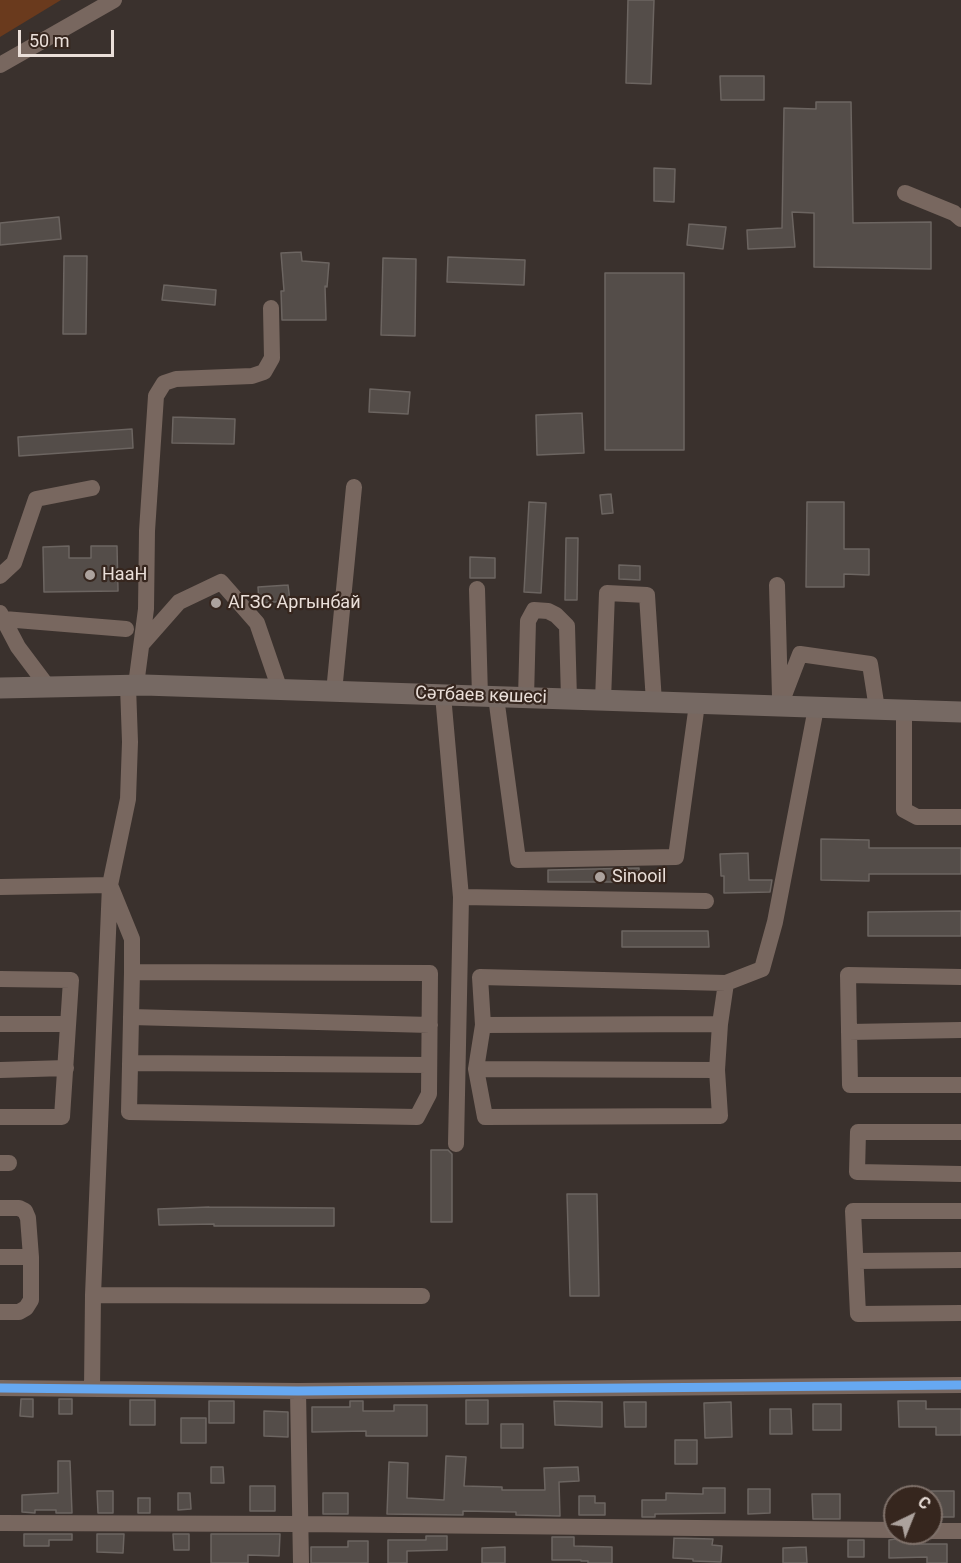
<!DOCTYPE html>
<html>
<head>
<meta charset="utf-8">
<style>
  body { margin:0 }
  #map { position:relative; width:961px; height:1563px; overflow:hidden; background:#3a312d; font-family:Roboto,sans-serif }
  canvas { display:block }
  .north { position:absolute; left:883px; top:1485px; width:60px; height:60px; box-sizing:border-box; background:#36261e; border:2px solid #7e7069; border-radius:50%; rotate:43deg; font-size:16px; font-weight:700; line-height:24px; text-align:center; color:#eadfd9 }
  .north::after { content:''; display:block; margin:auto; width:21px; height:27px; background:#aca29d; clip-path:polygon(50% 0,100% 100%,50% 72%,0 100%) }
  .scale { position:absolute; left:18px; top:30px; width:96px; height:27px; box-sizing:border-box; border:3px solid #eadfd9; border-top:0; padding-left:8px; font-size:18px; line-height:21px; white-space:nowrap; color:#eadfd9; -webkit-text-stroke:4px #36261e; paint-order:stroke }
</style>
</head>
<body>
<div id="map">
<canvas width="961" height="1563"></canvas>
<div class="north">С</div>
<div class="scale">50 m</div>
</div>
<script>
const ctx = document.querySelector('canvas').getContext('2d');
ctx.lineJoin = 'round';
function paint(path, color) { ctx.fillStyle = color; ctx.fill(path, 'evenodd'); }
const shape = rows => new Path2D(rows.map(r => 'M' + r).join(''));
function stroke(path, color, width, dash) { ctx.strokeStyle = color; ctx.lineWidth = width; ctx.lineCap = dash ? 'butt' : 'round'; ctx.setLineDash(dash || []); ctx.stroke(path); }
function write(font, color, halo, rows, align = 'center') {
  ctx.font = font + ' Roboto,sans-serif'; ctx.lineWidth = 4.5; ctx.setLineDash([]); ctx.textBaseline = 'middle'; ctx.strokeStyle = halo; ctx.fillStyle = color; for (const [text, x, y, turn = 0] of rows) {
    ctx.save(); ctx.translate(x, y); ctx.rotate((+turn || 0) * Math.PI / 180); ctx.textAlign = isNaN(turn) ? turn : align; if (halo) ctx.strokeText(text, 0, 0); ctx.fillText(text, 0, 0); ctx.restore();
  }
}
paint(shape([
  [0,0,61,0,0,37]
]), '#6a3a1d');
const building = shape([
  [628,0,654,0,651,84,626,83,628,0],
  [720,76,764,76,764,100,721,100,720,76],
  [816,102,851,102,853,223,931,222,931,269,814,267,814,213,792,212,795,247,748,249,747,230,782,228,784,108,816,109,816,102],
  [654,168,675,169,674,202,654,201,654,168],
  [59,217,61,239,0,245,0,223,59,217],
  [689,224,726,227,723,249,687,245,689,224],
  [301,252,302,261,329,263,327,287,325,286,326,320,282,320,281,291,284,291,281,253,301,252],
  [64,256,87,256,86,334,63,334,64,256],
  [448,257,525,260,524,285,447,282,448,257],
  [383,258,416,259,415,336,381,335,383,258],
  [605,273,684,273,684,450,605,450,605,273],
  [164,285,216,290,215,305,162,300,164,285],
  [370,389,410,392,408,414,369,412,370,389],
  [582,413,584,453,537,455,536,415,582,413],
  [173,417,235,419,234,444,172,443,173,417],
  [132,429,133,448,19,456,18,437,132,429],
  [611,494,613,513,602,514,600,495,611,494],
  [529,502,546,503,541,593,524,592,529,502],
  [807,502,844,502,844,549,869,549,869,575,844,574,844,587,806,587,807,502],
  [566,538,578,538,577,600,565,600,566,538],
  [69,546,69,558,91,558,91,546,117,546,118,591,44,592,43,547,69,546],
  [470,557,495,558,495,578,470,578,470,557],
  [619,565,640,566,640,580,619,579,619,565],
  [288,585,290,601,259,603,258,587,288,585],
  [821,839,869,840,869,848,961,848,961,874,869,874,869,881,821,880,821,839],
  [748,853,749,880,772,880,770,892,724,893,724,876,721,876,720,854,748,853],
  [639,868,639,882,548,882,548,870,639,868],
  [961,911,961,936,868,936,868,912,961,911],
  [622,931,708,931,709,947,622,947,622,931],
  [431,1150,448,1150,452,1154,452,1222,431,1222,431,1150],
  [567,1194,597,1194,599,1296,570,1296,567,1194],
  [209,1207,334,1208,334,1226,214,1226,214,1224,159,1225,158,1209,209,1207],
  [21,1399,33,1399,33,1417,20,1416,21,1399],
  [59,1399,72,1399,72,1414,59,1414,59,1399],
  [130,1400,155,1400,155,1425,130,1425,130,1400],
  [466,1400,488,1400,488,1424,466,1424,466,1400],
  [209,1401,234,1401,234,1423,209,1423,209,1401],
  [350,1401,363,1401,363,1411,394,1411,394,1405,427,1405,427,1436,366,1436,366,1431,312,1432,312,1407,350,1407,350,1401],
  [554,1401,602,1402,602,1427,555,1425,554,1401],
  [898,1401,926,1401,926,1409,961,1409,961,1435,936,1435,936,1427,899,1427,898,1401],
  [624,1402,646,1402,646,1427,625,1427,624,1402],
  [731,1402,732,1437,705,1438,704,1403,731,1402],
  [813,1404,841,1404,841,1430,813,1430,813,1404],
  [770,1409,791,1409,792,1434,770,1434,770,1409],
  [264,1411,288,1412,288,1437,264,1436,264,1411],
  [181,1418,206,1418,206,1443,181,1443,181,1418],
  [501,1424,523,1424,523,1448,501,1448,501,1424],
  [675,1440,697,1440,697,1464,675,1464,675,1440],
  [446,1456,466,1457,464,1486,502,1487,502,1490,545,1490,544,1468,578,1467,579,1481,559,1482,560,1516,516,1515,516,1512,463,1511,463,1515,387,1514,389,1462,408,1463,407,1498,444,1500,446,1456],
  [58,1461,70,1461,72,1513,56,1513,56,1510,35,1510,35,1513,22,1512,22,1495,58,1493,58,1461],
  [211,1467,223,1467,224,1483,211,1483,211,1467],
  [250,1486,275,1486,275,1511,250,1511,250,1486],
  [703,1488,725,1488,725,1513,655,1514,655,1517,642,1517,642,1500,666,1500,666,1493,703,1494,703,1488],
  [748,1489,770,1489,770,1513,748,1514,748,1489],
  [97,1491,113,1491,113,1513,98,1513,97,1491],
  [931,1491,954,1491,954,1517,931,1517,931,1491],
  [178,1493,190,1493,191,1509,178,1510,178,1493],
  [323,1493,348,1493,348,1514,323,1514,323,1493],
  [812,1494,840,1494,840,1519,813,1519,812,1494],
  [579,1496,595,1496,595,1503,605,1503,605,1515,579,1515,579,1496],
  [138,1498,150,1498,150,1513,138,1513,138,1498],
  [24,1534,72,1534,72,1540,49,1540,49,1546,24,1546,24,1534],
  [97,1534,124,1534,123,1553,97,1552,97,1534],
  [173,1534,189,1534,189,1550,174,1550,173,1534],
  [211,1534,280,1534,279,1556,248,1555,248,1563,211,1563,211,1534],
  [426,1536,447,1536,447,1550,407,1551,407,1563,388,1563,388,1540,426,1540,426,1536],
  [552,1537,574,1537,574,1546,612,1547,612,1563,588,1563,588,1561,581,1561,581,1560,552,1560,552,1537],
  [674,1538,713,1539,712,1545,722,1546,721,1562,693,1561,693,1559,673,1558,674,1538],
  [902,1538,909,1538,909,1544,947,1544,947,1563,927,1563,927,1557,889,1558,889,1540,902,1538],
  [848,1540,864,1540,864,1557,848,1557,848,1540],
  [348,1541,368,1541,368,1563,311,1563,311,1547,348,1547,348,1541],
  [505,1547,505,1563,482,1563,482,1548,505,1547],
  [806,1547,807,1563,783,1563,783,1548,806,1547]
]);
paint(building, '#544d49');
stroke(building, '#6c6561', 1.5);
stroke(shape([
  [0,65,114,0],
  [905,193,954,213,961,219],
  [0,576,14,563,36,499,92,488],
  [777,585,780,697],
  [477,589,480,696],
  [0,613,18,647,48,687],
  [4,619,126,629],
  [142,644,179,602,221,582,257,623,280,690],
  [136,685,146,609,147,531,156,396,164,383,176,379,252,376,264,372,272,358,271,308],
  [128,686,130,742,128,799,110,885,132,939,132,972,129,1112,417,1117,429,1094,430,973,132,972],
  [334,692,354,487],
  [443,695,461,897,706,901],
  [496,697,518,860,676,857,697,704],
  [526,698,528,621,534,610,548,611,556,615,567,626,569,699],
  [603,700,607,593,647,595,654,702],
  [780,706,800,654,870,664,877,709],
  [904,710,904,810,917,817,961,817],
  [0,887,110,885,93,1295,92,1389],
  [961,977,848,975,850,1085,961,1085],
  [0,979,71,980,62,1117,0,1117],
  [726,983,762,969,775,922,816,708],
  [131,1017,430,1025],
  [0,1024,68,1024],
  [483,1025,480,977,726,983,720,1024],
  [849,1032,961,1030],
  [130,1063,429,1065],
  [476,1069,483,1025,720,1024,717,1070,720,1116,485,1117,476,1069,717,1070],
  [0,1070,66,1068],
  [961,1132,858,1132,857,1172,961,1174],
  [456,1144,461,897],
  [0,1163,9,1163],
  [0,1208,19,1208,25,1211,28,1218,31,1257,31,1300,26,1308,19,1312,0,1312],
  [961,1211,853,1211,858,1314,961,1313],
  [0,1257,31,1257],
  [856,1261,961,1260],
  [93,1295,422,1296],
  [0,1388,298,1391,961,1385],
  [298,1391,301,1563],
  [0,1523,302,1524,895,1530],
  [931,1531,961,1531]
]), '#78675f', 16);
stroke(shape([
  [0,688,144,685,961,712]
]), '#766963', 21);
stroke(shape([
  [0,1388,298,1391,961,1385]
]), '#66a8f1', 9);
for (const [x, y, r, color] of [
  [90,575,6,"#aca29d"],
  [216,603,6,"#aca29d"],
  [600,877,6,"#aca29d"]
]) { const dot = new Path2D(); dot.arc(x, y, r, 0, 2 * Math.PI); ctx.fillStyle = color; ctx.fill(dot); stroke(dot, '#36261e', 2); }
write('18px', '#eadfd9', '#36261e', [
  ["НааН",102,575],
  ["АГЗС Аргынбай",228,603],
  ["Sinooil",612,877]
], 'left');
write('18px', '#eadfd9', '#36261e', [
  ["Сәтбаев көшесі",481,696,2]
]);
</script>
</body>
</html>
